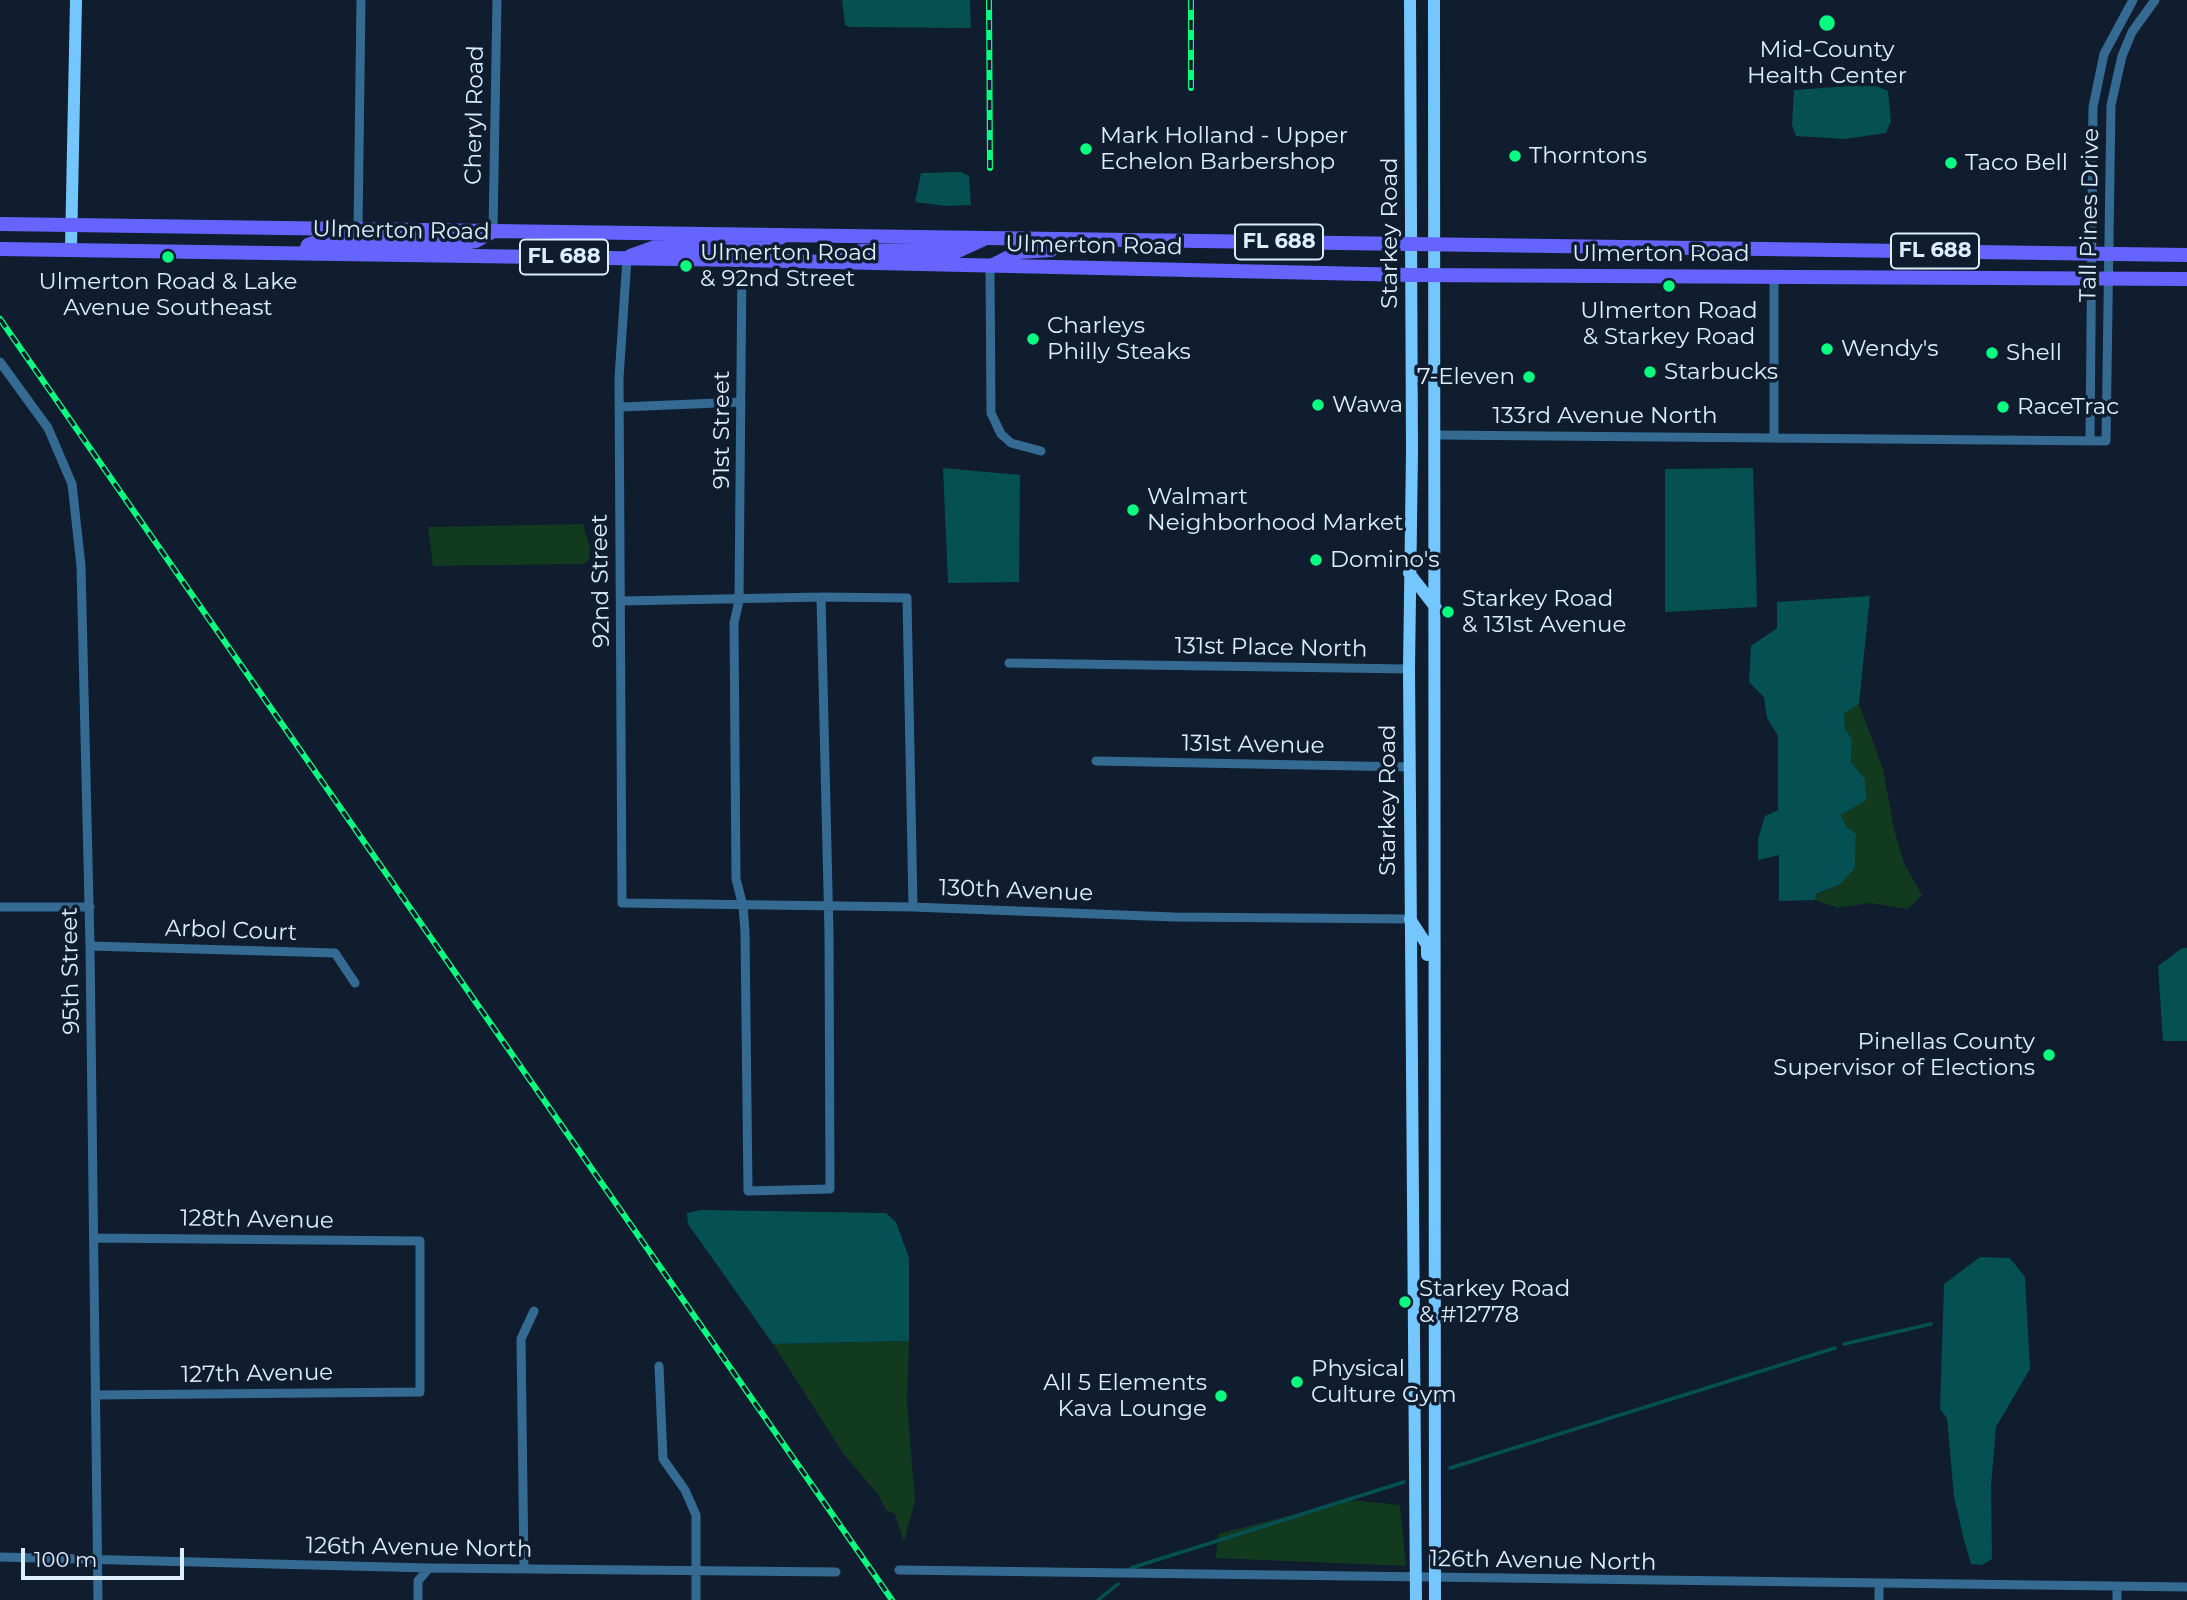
<!DOCTYPE html>
<html>
<head>
<meta charset="utf-8">
<style>
  body { margin:0 }
  #map { position:relative; width:2187px; height:1600px; overflow:hidden; background:#0f1d2f; font-family:Montserrat,sans-serif }
  canvas { display:block }
  .scale { position:absolute; left:21px; top:1548px; width:163px; height:32px; box-sizing:border-box; border:4px solid #def; border-top:0; padding-left:9px; font-size:21px; line-height:24px; white-space:nowrap; color:#def; -webkit-text-stroke:5px #0f1d2f; paint-order:stroke }
</style>
</head>
<body>
<div id="map">
<canvas width="2187" height="1600"></canvas>
<div class="scale">100 m</div>
</div>
<script>
const ctx = document.querySelector('canvas').getContext('2d');
ctx.lineJoin = 'round';
function paint(path, color) { ctx.fillStyle = color; ctx.fill(path, 'evenodd'); }
const shape = rows => new Path2D(rows.map(r => 'M' + r).join(''));
function stroke(path, color, width, dash) { ctx.strokeStyle = color; ctx.lineWidth = width; ctx.lineCap = dash ? 'butt' : 'round'; ctx.setLineDash(dash || []); ctx.stroke(path); }
function write(font, color, halo, rows, align = 'center') {
  ctx.font = font + ' Montserrat,sans-serif'; ctx.lineWidth = 7; ctx.setLineDash([]); ctx.textBaseline = 'middle'; ctx.strokeStyle = halo; ctx.fillStyle = color; for (const [text, x, y, turn = 0] of rows) {
    ctx.save(); ctx.translate(x, y); ctx.rotate((+turn || 0) * Math.PI / 180); ctx.textAlign = isNaN(turn) ? turn : align; if (halo) ctx.strokeText(text, 0, 0); ctx.fillText(text, 0, 0); ctx.restore();
  }
}
paint(shape([
  [583,524,590,548,589,559,584,564,433,566,428,527],
  [1859,704,1883,769,1894,829,1904,863,1922,895,1908,909,1870,903,1838,908,1815,900,1815,895,1841,884,1855,868,1856,834,1846,826,1841,815,1864,779,1851,762,1852,740,1845,728,1844,714],
  [909,1341,907,1402,915,1501,904,1542,895,1514,886,1510,878,1494,845,1456,773,1344],
  [1351,1500,1400,1505,1406,1566,1216,1558,1218,1534]
]), '#113a1f');
paint(shape([
  [842,0,970,0,971,28,850,27,845,25],
  [1850,86,1876,86,1888,91,1891,121,1886,133,1845,139,1796,136,1792,125,1794,90],
  [961,172,969,176,971,205,946,206,915,202,921,173],
  [943,468,1020,475,1019,582,948,583],
  [1753,468,1757,607,1665,612,1665,469],
  [1870,596,1859,704,1844,714,1845,728,1852,740,1851,762,1865,779,1866,800,1841,815,1846,826,1856,834,1855,868,1841,884,1816,894,1815,900,1779,901,1779,855,1758,860,1758,839,1765,816,1778,810,1778,736,1767,718,1764,697,1749,682,1751,646,1777,628,1777,602],
  [2182,948,2187,948,2187,1041,2163,1041,2158,966],
  [701,1210,886,1213,896,1222,909,1258,909,1341,773,1344,688,1224,687,1213],
  [1980,1257,2010,1258,2025,1277,2030,1369,1996,1427,1991,1486,1992,1559,1982,1565,1971,1564,1964,1540,1954,1497,1947,1418,1940,1409,1944,1284]
]), '#055052');
stroke(shape([
  [1844,1344,1931,1324],
  [1450,1468,1835,1348],
  [1131,1568,1404,1482],
  [1098,1600,1118,1584]
]), '#055052', 3.5);
stroke(shape([
  [358,229,361,0],
  [493,231,497,0],
  [627,258,619,378,622,903,913,907,1174,917,1410,919],
  [742,260,739,601,734,623,736,879,743,906,745,932,748,1191,830,1189,829,933,821,597],
  [990,267,991,413,1001,434,1011,443,1041,451],
  [0,362,48,428,72,484,81,566,90,946,98,1600],
  [621,407,741,402],
  [1436,435,2106,441,2111,105,2122,56,2132,32,2155,0],
  [1774,436,1774,277],
  [2090,441,2093,107,2104,54,2133,0],
  [622,601,821,597,907,598,913,907],
  [1009,663,1409,669],
  [1096,761,1409,767],
  [0,907,90,907],
  [90,946,335,953,355,983],
  [94,1238,420,1241,420,1392,95,1395],
  [659,1366,663,1459,685,1490,696,1515,696,1600],
  [0,1557,429,1568,836,1572],
  [524,1569,521,1339,534,1311],
  [899,1570,2187,1587],
  [1879,1585,1879,1600],
  [2117,1587,2117,1600],
  [418,1600,418,1581,429,1568]
]), '#356b93', 9);
stroke(shape([
  [1410,0,1412,452,1409,669,1416,1600],
  [1434,0,1435,1600],
  [71,248,76,0],
  [1409,573,1436,608],
  [1410,919,1427,945,1427,955]
]), '#74c6ff', 12);
stroke(shape([
  [0,224,2187,255],
  [0,249,742,260,1411,275,2187,279],
  [305,252,308,245,317,242,466,243,476,241,492,232],
  [630,256,655,247,761,249,783,236],
  [839,261,860,251,958,251,982,240],
  [991,266,1019,252,1051,250,1062,239]
]), '#6664ff', 14);
const rail = shape([
  [989,0,990,168],
  [1191,0,1191,88],
  [0,319,892,1600]
]);
stroke(rail, '#09ff80', 6);
stroke(rail, '#0f1d2f', 3.5, [10]);
for (const [x, y, r, color] of [
  [1827,23,9,"#09ff80"],
  [1086,149,7,"#09ff80"],
  [1515,156,7,"#09ff80"],
  [1951,163,7,"#09ff80"],
  [168,257,7,"#09ff80"],
  [686,266,7,"#09ff80"],
  [1669,286,7,"#09ff80"],
  [1033,339,7,"#09ff80"],
  [1827,349,7,"#09ff80"],
  [1992,353,7,"#09ff80"],
  [1650,372,7,"#09ff80"],
  [1529,377,7,"#09ff80"],
  [1318,405,7,"#09ff80"],
  [2003,407,7,"#09ff80"],
  [1133,510,7,"#09ff80"],
  [1316,560,7,"#09ff80"],
  [1448,612,7,"#09ff80"],
  [2049,1055,7,"#09ff80"],
  [1405,1302,7,"#09ff80"],
  [1297,1382,7,"#09ff80"],
  [1221,1396,7,"#09ff80"]
]) { const dot = new Path2D(); dot.arc(x, y, r, 0, 2 * Math.PI); ctx.fillStyle = color; ctx.fill(dot); stroke(dot, '#0f1d2f', 2.5); }
for (const [x, y, w] of [
  [1279,242,88],
  [1935,251,88],
  [564,257,88]
]) { const box = new Path2D(); box.roundRect(x - w / 2, y - 17.5, w, 35, 5); ctx.fillStyle = '#0f1d2f'; ctx.fill(box); stroke(box, '#def', 2); }
write('bold 21px', '#def', null, [
  ["FL 688",1279,242],
  ["FL 688",1935,251],
  ["FL 688",564,257]
]);
write('23px', '#def', '#0f1d2f', [
  ["Mid-County",1827,50,"center"],
  ["Health Center",1827,76,"center"],
  ["Mark Holland - Upper",1100,136],
  ["Echelon Barbershop",1100,162],
  ["Thorntons",1529,156],
  ["Taco Bell",1965,163],
  ["Ulmerton Road",700,253],
  ["& 92nd Street",700,279],
  ["Ulmerton Road & Lake",168,282,"center"],
  ["Avenue Southeast",168,308,"center"],
  ["Ulmerton Road",1669,311,"center"],
  ["& Starkey Road",1669,337,"center"],
  ["Charleys",1047,326],
  ["Philly Steaks",1047,352],
  ["Wendy's",1841,349],
  ["Shell",2006,353],
  ["Starbucks",1664,372],
  ["7-Eleven",1515,377,"right"],
  ["Wawa",1332,405],
  ["RaceTrac",2017,407],
  ["Walmart",1147,497],
  ["Neighborhood Market",1147,523],
  ["Domino's",1330,560],
  ["Starkey Road",1462,599],
  ["& 131st Avenue",1462,625],
  ["Pinellas County",2035,1042,"right"],
  ["Supervisor of Elections",2035,1068,"right"],
  ["Starkey Road",1419,1289],
  ["& #12778",1419,1315],
  ["Physical",1311,1369],
  ["Culture Gym",1311,1395],
  ["All 5 Elements",1207,1383,"right"],
  ["Kava Lounge",1207,1409,"right"]
], 'left');
write('23px', '#def', '#0f1d2f', [
  ["Cheryl Road",475,115,-89],
  ["Tall Pines Drive",2090,215,-89],
  ["Ulmerton Road",401,231,1],
  ["Starkey Road",1390,233,-90],
  ["Ulmerton Road",1094,246,1],
  ["Ulmerton Road",1661,254],
  ["133rd Avenue North",1605,416],
  ["91st Street",722,430,-90],
  ["92nd Street",601,581,-91],
  ["131st Place North",1271,648,1],
  ["131st Avenue",1253,745,1],
  ["Starkey Road",1388,800,-90],
  ["130th Avenue",1016,891,2],
  ["Arbol Court",231,931,2],
  ["95th Street",71,971,-91],
  ["128th Avenue",257,1220,1],
  ["127th Avenue",257,1374,-1],
  ["126th Avenue North",419,1548,1],
  ["126th Avenue North",1543,1561,1]
]);
</script>
</body>
</html>
